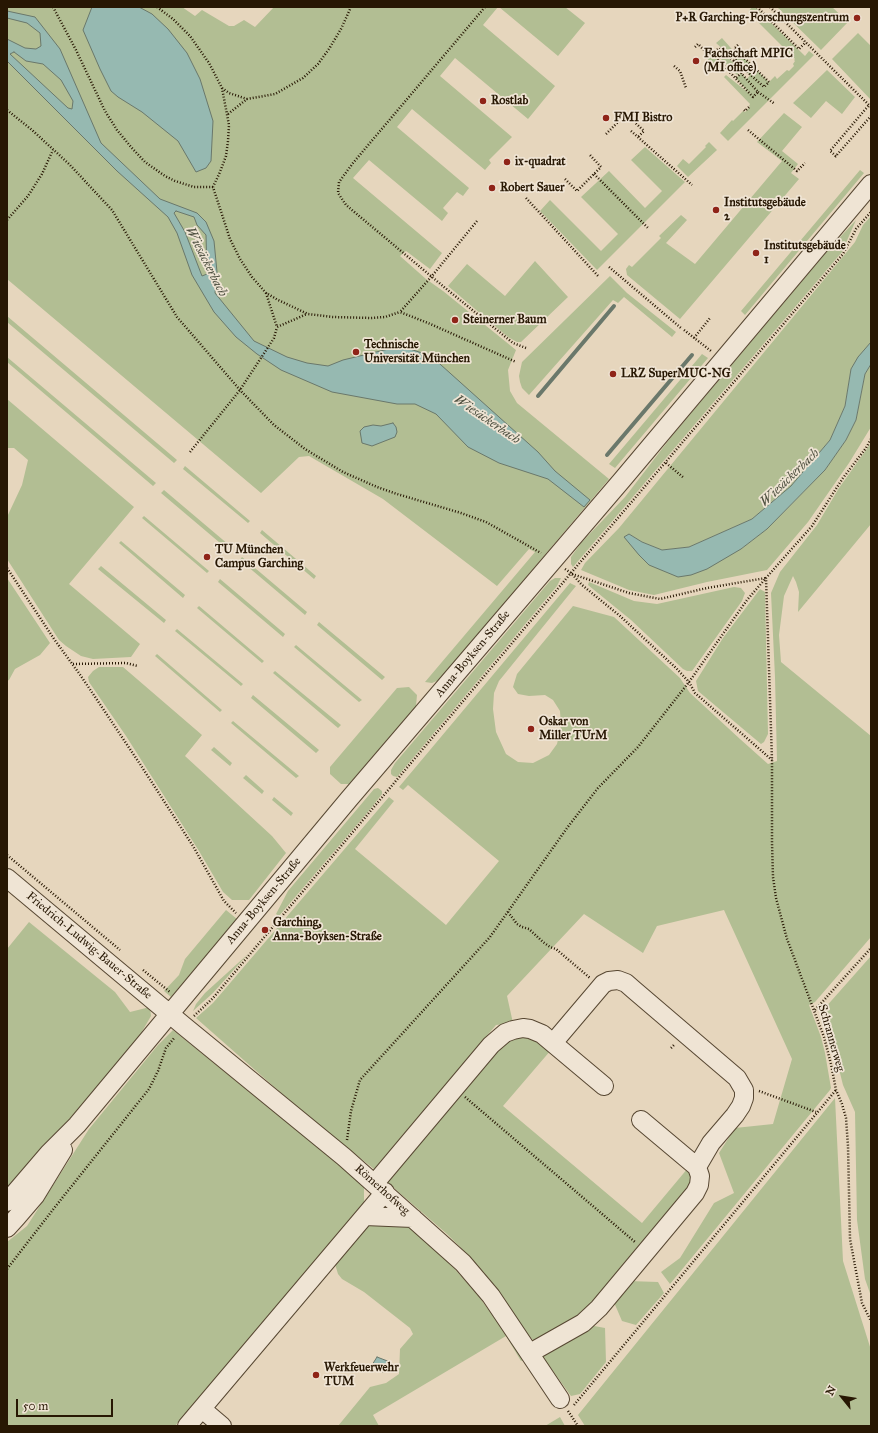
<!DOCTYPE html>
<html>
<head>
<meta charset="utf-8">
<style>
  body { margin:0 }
  #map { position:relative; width:878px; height:1433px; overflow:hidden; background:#e6d6bd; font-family:"IM FELL Great Primer",serif }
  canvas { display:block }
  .frame { position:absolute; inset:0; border:8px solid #271703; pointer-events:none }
  .north { position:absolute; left:822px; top:1377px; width:40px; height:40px; -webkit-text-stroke:3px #efe4d4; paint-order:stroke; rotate:300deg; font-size:11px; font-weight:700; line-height:16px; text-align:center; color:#271703 }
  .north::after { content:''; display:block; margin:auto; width:14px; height:18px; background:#271703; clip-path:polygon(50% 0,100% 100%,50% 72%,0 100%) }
  .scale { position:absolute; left:16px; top:1399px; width:97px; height:18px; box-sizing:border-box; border:2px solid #271703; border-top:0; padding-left:5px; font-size:12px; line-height:14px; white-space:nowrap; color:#271703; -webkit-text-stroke:3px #efe4d4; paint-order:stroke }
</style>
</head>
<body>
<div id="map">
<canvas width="878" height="1433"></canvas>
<div class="frame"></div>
<div class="north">N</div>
<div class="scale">50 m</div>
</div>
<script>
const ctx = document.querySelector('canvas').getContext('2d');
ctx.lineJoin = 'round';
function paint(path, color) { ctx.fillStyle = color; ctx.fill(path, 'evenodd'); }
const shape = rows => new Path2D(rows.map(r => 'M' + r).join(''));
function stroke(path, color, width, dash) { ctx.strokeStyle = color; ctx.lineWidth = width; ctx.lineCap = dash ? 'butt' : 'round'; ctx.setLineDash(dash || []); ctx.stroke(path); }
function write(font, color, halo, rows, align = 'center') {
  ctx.font = font + ' "IM FELL Great Primer",serif'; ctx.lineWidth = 3.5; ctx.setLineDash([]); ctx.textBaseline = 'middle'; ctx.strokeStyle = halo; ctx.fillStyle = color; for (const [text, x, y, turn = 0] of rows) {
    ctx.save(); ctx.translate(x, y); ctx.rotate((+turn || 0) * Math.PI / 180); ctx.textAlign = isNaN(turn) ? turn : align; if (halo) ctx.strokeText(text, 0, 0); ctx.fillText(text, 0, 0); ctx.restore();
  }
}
paint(shape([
  [7,7,182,7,195,16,202,10,229,26,234,26,244,20,255,27,274,7,498,7,483,25,555,86,528,119,455,58,440,76,512,137,489,160,491,163,485,170,412,109,397,127,469,188,463,196,457,192,443,208,448,213,442,221,369,160,353,178,442,253,430,269,406,251,400,256,426,279,443,291,516,350,508,370,510,391,517,403,609,479,439,680,432,683,425,682,535,552,529,549,497,586,383,499,309,456,299,457,261,493,7,279],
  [499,7,565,7,585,23,558,56],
  [752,7,755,7,805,56,809,51,814,55,728,141,720,133,732,120,733,121,743,111,745,112,750,107,749,106,750,104,724,77,726,75,750,94,736,78,741,73,747,79,750,75,734,61,741,55,769,82,775,76,777,79,787,70,789,71,794,66,793,64,795,61,794,60,795,59,748,12],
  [777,7,832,7,848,22,821,50],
  [858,33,871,46,871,100,832,59],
  [722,38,738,56,734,59,716,43],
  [721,50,740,70,737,75,716,54],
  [711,53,726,69,724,72,706,58],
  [827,70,855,97,842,114,826,101,811,118,793,103],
  [784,113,802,127,782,151,798,164,791,173,799,179,680,319,627,275,626,269,629,265,632,267,661,238,659,236,681,215,687,220,666,243,695,264,782,161,757,142],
  [709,142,717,150,688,177,677,166,683,159,689,164,706,147,705,146],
  [645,147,685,182,597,270,540,211,550,200,601,251,618,234,581,197,609,171,645,208,662,191,631,160],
  [860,170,864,173,745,315,741,311],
  [871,216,871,342,851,369,845,406,830,440,791,486,752,519,689,547,662,550,642,542,629,534,639,555,741,549,767,529,825,470,846,440,856,420,865,374,871,364,871,427,849,463,808,522,767,570,707,582,654,595,629,590,581,570,585,563,619,528,855,242,863,225],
  [856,220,842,252,573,567,571,564,571,557,581,543,625,497,672,436,829,249],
  [535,261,568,297,521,342,517,342,508,337,448,286,467,264,505,296],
  [610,276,627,293,676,332,672,337,624,297,618,303,613,300,529,395,522,388,520,382,519,376,522,362],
  [7,316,177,460,174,463,7,322],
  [702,354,708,358,615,468,609,464],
  [7,357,156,483,153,486,7,362],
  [7,399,134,507,69,584,140,644,131,657,93,659,81,656,66,646,59,640,7,559,7,517,22,485,28,460,14,448,7,448],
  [871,443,871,524,798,612,799,592,796,582,793,576,784,596,779,635,781,662,871,736,871,937,815,1002,809,1005,821,1037,825,1053,831,1088,830,1090,670,1284,661,1272,680,1258,714,1203,734,1193,719,1153,735,1128,773,1124,792,1059,724,910,657,926,643,953,584,914,507,996,513,1023,496,1025,374,1169,305,1114,196,1018,213,1003,389,797,394,801,355,849,446,925,499,861,408,785,403,790,399,787,570,583,576,586,499,681,494,693,493,709,496,732,506,754,518,762,533,763,549,755,557,744,561,726,560,711,553,700,545,695,529,696,518,694,513,687,517,674,573,606,614,617,680,678,690,693,740,739,768,764,777,761,775,677,771,593,780,572,817,525,839,488],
  [185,466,250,521,248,523,183,469],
  [164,490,229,545,226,548,161,493],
  [144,516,209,571,207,573,142,518],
  [262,530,316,576,314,579,260,533],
  [121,541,185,595,183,598,119,543],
  [242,557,307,612,305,615,240,560],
  [101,566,166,620,164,623,98,569],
  [7,578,50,643,40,655,15,669,9,680,7,681],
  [555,578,561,578,557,586,397,777,393,776,391,774,391,770,395,763,550,581],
  [220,579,285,634,283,637,218,582],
  [589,582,634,601,657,604,734,587,741,588,745,593,742,601,692,671,687,671,683,669,631,620,588,585],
  [760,589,765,592,768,734,764,742,761,744,698,691,696,681,723,638],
  [199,606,264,661,262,663,197,608],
  [319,622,385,677,382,680,317,625],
  [177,629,243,684,241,686,175,631],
  [296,645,362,700,359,702,294,647],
  [157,654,222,710,220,712,155,656],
  [99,667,123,667,202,735,185,756,272,836,286,853,249,900,232,900,223,892,199,851,126,736,89,682,88,677,93,671],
  [275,671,341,725,338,728,273,673],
  [409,687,417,695,416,706,349,784,341,784,330,774,330,767,397,688],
  [253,695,319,750,316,753,251,698],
  [233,721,299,776,296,778,231,723],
  [214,747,232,763,230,766,211,750],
  [246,775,264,791,262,794,243,778],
  [378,788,382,791,382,794,372,807,279,916,276,914,288,891,374,789],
  [274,797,293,813,291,816,272,800],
  [226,910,237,919,171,997,164,991,179,975,185,959],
  [29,922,115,992,130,1012,150,1007,151,1016,140,1035,7,1194,7,949],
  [248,954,213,993,193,1011,196,1004,205,993],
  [871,956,871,1296,865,1279,857,1220,855,1112,843,1085,824,1009],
  [173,1030,364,1185,364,1202,175,1426,7,1426,7,1242,27,1226,89,1129,158,1045],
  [529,1036,551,1050,503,1106,642,1223,688,1168,694,1181,593,1308,539,1342,533,1340,530,1337,486,1277,470,1257,447,1234,387,1182,501,1046,510,1040],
  [835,1098,843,1261,871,1350,871,1426,585,1426,578,1415],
  [370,1223,402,1223,417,1231,445,1258,477,1294,525,1359,521,1361,506,1336,373,1415,379,1426,338,1426,370,1387,386,1383,399,1374,400,1349,413,1334,410,1328,364,1292,342,1279,338,1274,335,1264],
  [628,1281,658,1282,664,1293,636,1325,622,1321,613,1300],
  [589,1325,605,1328,606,1362,580,1394,571,1396,542,1356],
  [560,1417,565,1426,545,1426]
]), '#b2be93');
const water = shape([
  [92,7,139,7,152,14,168,29,187,53,200,79,213,121,211,161,206,168,196,172,178,141,142,112,118,97,111,91,100,69,83,30,92,7],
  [7,11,35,17,60,49,101,143,160,199,197,213,206,222,214,241,217,272,215,293,254,341,287,357,307,363,328,366,343,360,401,346,431,356,538,452,555,471,590,500,584,507,548,479,499,463,468,447,436,414,415,404,397,404,332,392,281,370,257,354,236,337,214,312,192,275,177,233,168,217,117,171,7,61,7,39,25,48,36,49,41,46,40,33,27,23,7,18,7,11],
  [14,52,26,61,43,64,61,80,73,101,72,109,68,108,10,54,14,52],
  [176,211,194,217,197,225,206,235,207,274,202,276,185,232,174,213,176,211],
  [871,342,871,364,865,374,856,420,846,440,825,470,767,529,741,549,707,569,691,575,678,577,649,565,639,555,624,537,629,534,642,542,662,550,689,547,752,519,791,486,830,440,845,406,851,369,858,357,871,342],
  [393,423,396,427,397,432,395,437,372,446,362,443,360,431,364,427,373,425,381,426,393,423],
  [377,1357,390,1362,389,1368,383,1372,377,1370,372,1365,377,1357]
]);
paint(water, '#96b9b1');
stroke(water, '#6a786b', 1);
stroke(shape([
  [538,396,614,306],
  [607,455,692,355]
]), '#6a786b', 4);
const minor = shape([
  [7,878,184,1026,344,1157,463,1263,491,1296,560,1399],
  [553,1043,603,984,609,981,618,980,626,983,634,990,737,1078,744,1090,744,1098,741,1106,735,1115,711,1143,697,1167],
  [375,1183,491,1045,505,1033,513,1030,523,1028,530,1029,542,1034,604,1086],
  [7,1202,49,1153,77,1125,349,799,622,480,871,184],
  [365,1216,413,1218],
  [7,1228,17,1217,35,1196,63,1150],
  [530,1353,583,1323,599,1308,695,1193,699,1185,700,1176,697,1167,641,1120],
  [202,1409,222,1426],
  [187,1426,385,1192]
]);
stroke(minor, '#574732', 20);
stroke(shape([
  [53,7,76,50,105,111,117,130,131,147,145,162,165,176,175,181,194,187,213,187],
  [157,7,173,19,190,36,209,63,222,88,229,125,228,141,226,156,220,172,213,187,230,239,240,259,252,277,266,293,278,300,308,314,333,317,371,318,385,317,400,312],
  [485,7,353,163,339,182,338,193,346,205,444,287,513,343,526,348],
  [757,7,799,49,806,42],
  [770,7,871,107],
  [738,45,734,49,741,55],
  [695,47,698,44,705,51,711,52,753,97,758,92,741,73,736,78],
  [713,54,719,48,734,61],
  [674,66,680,71,686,88],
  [741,73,744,69,764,87,769,82,741,55,734,61,744,69],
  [222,88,229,93,247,99],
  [758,92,775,104],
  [7,110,32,130,69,164,112,210,177,317,240,390,274,425,305,449,343,472,377,487,397,494,461,513,486,522,541,553],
  [744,110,745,111,749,107],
  [625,113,644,131,638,137],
  [228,114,247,99,275,94,303,78,318,64,329,49,341,29,351,7],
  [748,130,797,171,805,163],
  [631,131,692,185],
  [606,134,626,114],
  [836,156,830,151,869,105],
  [835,157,871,116],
  [594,174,648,228],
  [565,179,577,191,601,167,589,154],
  [526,198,599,277],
  [7,220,28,196,42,174,53,150],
  [477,221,432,276,400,312,428,323,516,362],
  [609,267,681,328],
  [266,293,277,327,307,314],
  [684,330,711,351],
  [694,338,710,318],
  [871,439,866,448,843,478,812,526,766,578,772,760,772,843,773,877,776,898,787,939,824,1037,831,1064,836,1090,842,1104,846,1118,848,1146,850,1239,862,1303,871,1321],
  [190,452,240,390,274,338,277,327],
  [666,463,684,478],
  [7,568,54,639,81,676,140,764,193,846,224,901,236,913],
  [565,569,571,573,582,585,620,616,676,668,689,682,695,693,772,760],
  [572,574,629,593,660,599,707,588,766,578],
  [73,664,126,663,138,666],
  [7,855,120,950],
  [508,912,517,924,522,927,529,929,543,942,550,947,556,949,590,978],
  [143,970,170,992],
  [815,1010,871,948],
  [194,1016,213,998,571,573,843,254,856,229,871,212],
  [671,1048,675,1044],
  [759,1091,816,1112],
  [465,1097,635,1242],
  [347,1140,351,1111,360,1080,490,937,567,828,598,788,638,747,689,682,747,600,766,578],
  [7,1269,55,1207,149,1089,158,1071,166,1048,175,1037],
  [574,1405,836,1090],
  [568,1411,578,1426]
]), '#271703', 2.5, [1, 2]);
stroke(minor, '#efe4d4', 18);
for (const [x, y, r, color] of [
  [857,18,4,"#8f2418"],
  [696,61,4,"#8f2418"],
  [483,101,4,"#8f2418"],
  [606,118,4,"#8f2418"],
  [507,162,4,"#8f2418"],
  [492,188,4,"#8f2418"],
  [716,210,4,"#8f2418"],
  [756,253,4,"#8f2418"],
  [455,320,4,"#8f2418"],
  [356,352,4,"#8f2418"],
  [613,374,4,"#8f2418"],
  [207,557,4,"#8f2418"],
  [531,729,4,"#8f2418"],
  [265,930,4,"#8f2418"],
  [316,1375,4,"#8f2418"]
]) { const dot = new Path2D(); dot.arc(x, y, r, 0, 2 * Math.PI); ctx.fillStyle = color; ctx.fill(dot); stroke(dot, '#efe4d4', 1.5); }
write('bold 12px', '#271703', '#efe4d4', [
  ["P+R Garching-Forschungszentrum",849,18,"right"],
  ["Fachschaft MPIC",704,54],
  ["(MI office)",704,68],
  ["Rostlab",491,101],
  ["FMI Bistro",614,118],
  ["ix-quadrat",515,162],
  ["Robert Sauer",500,188],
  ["Institutsgebäude",724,203],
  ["2",724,217],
  ["Institutsgebäude",764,246],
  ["1",764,260],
  ["Steinerner Baum",463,320],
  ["Technische",364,345],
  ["Universität München",364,359],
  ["LRZ SuperMUC-NG",621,374],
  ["TU München",215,550],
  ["Campus Garching",215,564],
  ["Oskar von",539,722],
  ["Miller TUrM",539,736],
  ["Garching,",273,923],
  ["Anna-Boyksen-Straße",273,937],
  ["Werkfeuerwehr",324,1368],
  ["TUM",324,1382]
], 'left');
write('12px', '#271703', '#efe4d4', [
  ["Anna-Boyksen-Straße",473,654,-50],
  ["Anna-Boyksen-Straße",264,901,-50],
  ["Friedrich-Ludwig-Bauer-Straße",89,946,40],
  ["Schrannerweg",831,1038,74],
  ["Römerhofweg",382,1190,42]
]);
write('italic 13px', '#4e5040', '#efe4d4', [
  ["Wiesäckerbach",206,262,63],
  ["Wiesäckerbach",487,420,34],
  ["Wiesäckerbach",790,478,-44]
]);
</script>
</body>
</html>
